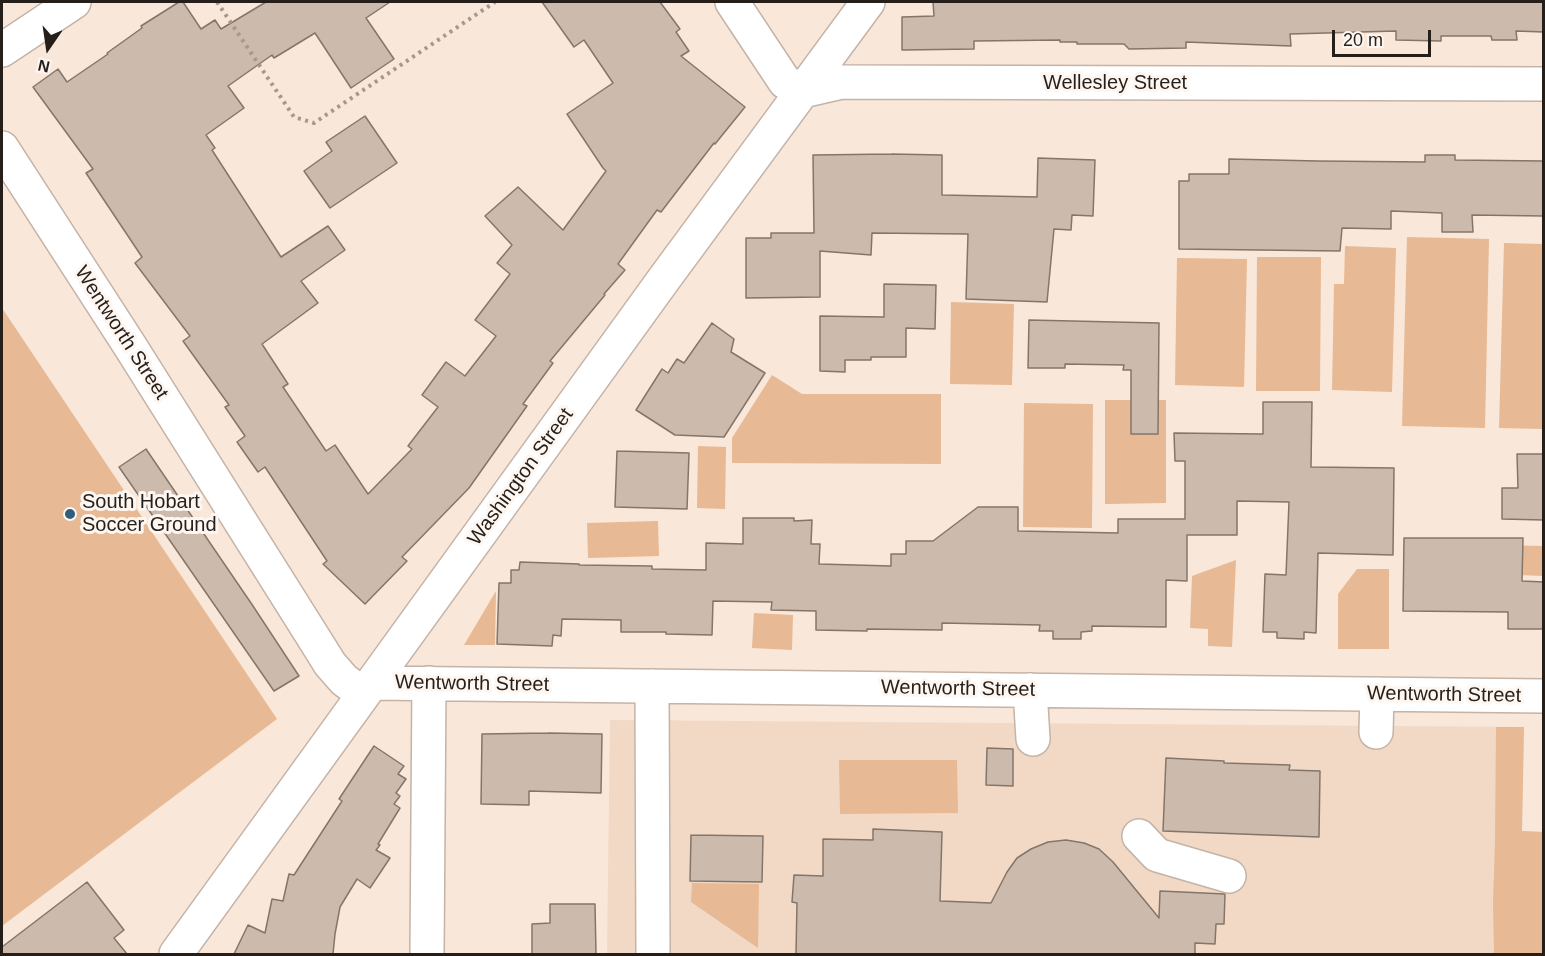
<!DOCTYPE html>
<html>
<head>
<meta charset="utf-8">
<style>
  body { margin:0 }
  #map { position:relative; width:1545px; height:956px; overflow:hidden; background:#f9e7d9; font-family:Helvetica,sans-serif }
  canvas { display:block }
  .frame { position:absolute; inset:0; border:3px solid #251e19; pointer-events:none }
  .north { position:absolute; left:18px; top:18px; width:60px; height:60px; -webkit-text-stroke:4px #fef6f1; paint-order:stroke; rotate:193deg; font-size:16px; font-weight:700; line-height:24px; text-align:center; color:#251e19 }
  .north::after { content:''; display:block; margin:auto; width:21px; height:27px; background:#251e19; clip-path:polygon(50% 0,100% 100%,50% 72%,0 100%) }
  .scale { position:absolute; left:1332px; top:30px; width:99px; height:27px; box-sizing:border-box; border:3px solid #251e19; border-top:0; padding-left:8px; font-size:18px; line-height:21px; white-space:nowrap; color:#251e19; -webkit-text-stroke:4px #fef6f1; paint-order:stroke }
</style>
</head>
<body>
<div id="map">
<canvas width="1545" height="956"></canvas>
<div class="frame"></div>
<div class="north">N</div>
<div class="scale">20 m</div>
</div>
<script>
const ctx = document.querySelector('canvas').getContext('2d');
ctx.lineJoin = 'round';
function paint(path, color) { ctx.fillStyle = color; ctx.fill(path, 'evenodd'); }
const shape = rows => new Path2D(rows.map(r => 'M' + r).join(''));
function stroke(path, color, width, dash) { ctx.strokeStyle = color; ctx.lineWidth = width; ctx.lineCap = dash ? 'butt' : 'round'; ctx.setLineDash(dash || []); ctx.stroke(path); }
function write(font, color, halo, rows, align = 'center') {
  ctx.font = font + ' Helvetica,sans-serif'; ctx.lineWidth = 6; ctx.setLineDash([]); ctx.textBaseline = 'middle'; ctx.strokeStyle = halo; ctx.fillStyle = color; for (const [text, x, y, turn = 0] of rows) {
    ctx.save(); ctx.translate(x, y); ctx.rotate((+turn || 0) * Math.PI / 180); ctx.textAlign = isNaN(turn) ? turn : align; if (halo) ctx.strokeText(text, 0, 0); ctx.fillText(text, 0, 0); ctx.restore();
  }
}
paint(shape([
  [610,720,1524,727,1522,831,1543,832,1543,954,607,954]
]), '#f1d9c6');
paint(shape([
  [1407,237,1489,239,1485,428,1402,426],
  [1504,243,1543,244,1543,429,1499,428],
  [1345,246,1396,248,1392,392,1332,390,1334,284,1344,284],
  [1257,257,1321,257,1320,391,1256,391],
  [1177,258,1247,259,1244,387,1175,385],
  [951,302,1014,304,1012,385,950,384],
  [2,308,277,719,2,926],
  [772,375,802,394,941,394,941,464,732,463,732,438],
  [1105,400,1166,400,1166,503,1105,504],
  [1024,403,1093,404,1092,528,1023,527],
  [698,446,726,447,725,509,697,508],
  [658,521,659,556,588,558,587,523],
  [1498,545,1543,546,1543,576,1497,574],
  [1236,560,1232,647,1208,646,1208,629,1190,628,1192,576],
  [1357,569,1389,569,1389,649,1338,649,1338,594],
  [496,591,495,645,464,645],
  [754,613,793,615,792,650,752,648],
  [1496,727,1524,727,1522,831,1543,832,1543,954,1494,954,1493,903,1495,842],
  [839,760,957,760,958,813,840,814],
  [692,883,759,884,758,948,691,902]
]), '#e7b994');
const building = shape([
  [179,2,183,2,201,29,215,20,221,29,266,2,390,2,366,18,394,59,351,88,315,33,274,58,272,55,228,86,244,108,206,135,215,148,212,150,281,257,328,226,345,250,301,281,318,303,262,344,288,384,283,387,326,451,335,445,368,494,412,449,408,446,438,407,422,395,446,362,465,376,496,336,475,320,510,274,497,263,512,245,485,216,518,187,563,230,606,171,603,168,567,114,613,83,584,40,574,47,542,2,660,2,680,29,676,32,689,51,681,56,745,107,715,144,714,143,661,212,657,210,618,264,625,270,604,294,605,295,550,361,553,363,523,404,527,406,469,488,402,557,407,561,365,604,323,564,327,561,265,467,258,472,237,442,245,436,225,407,229,405,183,341,190,336,135,263,142,257,86,173,93,169,33,87,58,69,67,82,108,54,107,53,142,28,141,26,179,2],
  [933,2,1544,2,1544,32,1516,31,1517,40,1492,40,1491,36,1441,36,1441,41,1396,40,1396,31,1290,34,1291,46,1186,42,1186,48,1129,49,1124,44,1077,44,1077,42,1060,42,1060,40,974,41,974,49,902,50,902,17,934,16,933,2],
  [365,116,397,163,330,208,304,171,332,151,326,142,365,116],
  [892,154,942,155,942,195,1037,197,1038,158,1095,160,1093,216,1072,215,1071,230,1054,229,1047,302,966,299,968,234,872,233,871,255,820,251,820,297,746,298,746,238,771,238,771,233,814,233,813,155,892,154],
  [1425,155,1455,155,1455,160,1544,161,1544,216,1472,215,1473,232,1442,232,1442,213,1391,211,1391,229,1342,228,1340,251,1179,249,1179,181,1189,181,1189,174,1229,174,1229,159,1318,161,1425,162,1425,155],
  [884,284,936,285,935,329,906,328,906,357,871,357,871,360,845,360,845,372,820,371,820,316,884,317,884,284],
  [1029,320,1159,323,1158,434,1131,434,1131,370,1123,370,1124,365,1065,364,1065,368,1028,368,1029,320],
  [712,323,734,339,731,352,765,373,724,437,675,435,636,410,662,369,668,373,677,359,684,363,712,323],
  [1263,402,1312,402,1311,467,1394,468,1393,555,1318,553,1316,633,1304,632,1304,639,1277,638,1277,632,1263,632,1265,574,1286,575,1289,502,1237,501,1237,535,1187,535,1187,581,1166,580,1166,627,1092,626,1092,631,1081,632,1081,639,1053,639,1053,631,1039,631,1040,625,942,623,942,630,867,629,867,631,816,630,816,611,771,610,772,602,713,601,712,635,666,634,666,632,621,632,621,620,562,619,561,636,553,635,552,646,497,644,499,583,511,583,511,570,519,570,520,562,579,564,579,565,652,566,652,569,706,570,706,543,743,544,743,518,794,518,794,521,812,520,811,544,820,544,819,564,891,566,891,554,906,554,906,541,933,541,978,507,1018,507,1018,531,1118,533,1118,519,1185,519,1185,461,1175,461,1174,433,1263,434,1263,402],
  [146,449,253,606,299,676,274,691,119,467,146,449],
  [617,451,689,453,687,509,615,507,617,451],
  [1517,454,1544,454,1544,520,1502,519,1502,488,1518,488,1517,454],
  [1404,538,1523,538,1522,581,1544,582,1544,629,1508,629,1508,612,1403,611,1404,538],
  [548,733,602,734,601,793,529,791,529,805,481,804,482,734,548,733],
  [374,746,404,766,398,774,406,779,396,793,400,796,394,804,400,808,378,844,380,845,376,850,390,858,370,888,357,879,340,907,335,934,333,954,234,954,248,925,265,933,272,899,283,901,289,874,294,875,342,801,339,799,374,746],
  [987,748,1013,749,1013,786,986,785,987,748],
  [1166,758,1224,761,1224,763,1290,765,1289,770,1320,771,1319,837,1163,831,1166,758],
  [873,829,942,832,940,901,991,903,1007,872,1017,858,1031,849,1048,842,1066,840,1084,843,1099,849,1113,862,1159,918,1160,891,1225,894,1224,924,1216,924,1215,944,1195,943,1195,954,796,954,797,903,792,902,794,875,823,876,823,839,873,840,873,829],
  [691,835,763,836,762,882,690,881,691,835],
  [87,882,124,930,114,938,127,954,2,954,2,947,87,882],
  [550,904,595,904,596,954,532,954,532,924,550,923,550,904]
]);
paint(building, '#ccbbad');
stroke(building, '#857568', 1.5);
const minor = shape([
  [732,2,785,82,803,91,842,82,1544,84],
  [2,50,74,2],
  [2,148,130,346,315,640,330,664,344,680,363,694],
  [372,683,1544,696],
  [652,686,653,954],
  [1030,690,1033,739],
  [1376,732,1377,694],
  [1139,836,1157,855,1229,876],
  [176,954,664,279,868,2],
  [427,954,429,683]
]);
stroke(minor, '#c4b3a6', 36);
stroke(shape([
  [217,2,294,117,314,123,495,2]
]), '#a6988e', 4, [3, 4.5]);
stroke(minor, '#fff', 33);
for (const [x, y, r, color] of [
  [70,514,6,"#2f5e7d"]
]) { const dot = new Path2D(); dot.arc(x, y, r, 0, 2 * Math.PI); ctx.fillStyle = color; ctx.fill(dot); stroke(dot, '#fef6f1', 2); }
write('20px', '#251e19', '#fef6f1', [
  ["Wellesley Street",1115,83],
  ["Wentworth Street",121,333,57],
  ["Washington Street",521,477,-54],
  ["Wentworth Street",472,684,1],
  ["Wentworth Street",958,689,1],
  ["Wentworth Street",1444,695,1]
]);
write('20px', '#251e19', '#fef6f1', [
  ["South Hobart",82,502],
  ["Soccer Ground",82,525]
], 'left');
</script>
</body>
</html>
